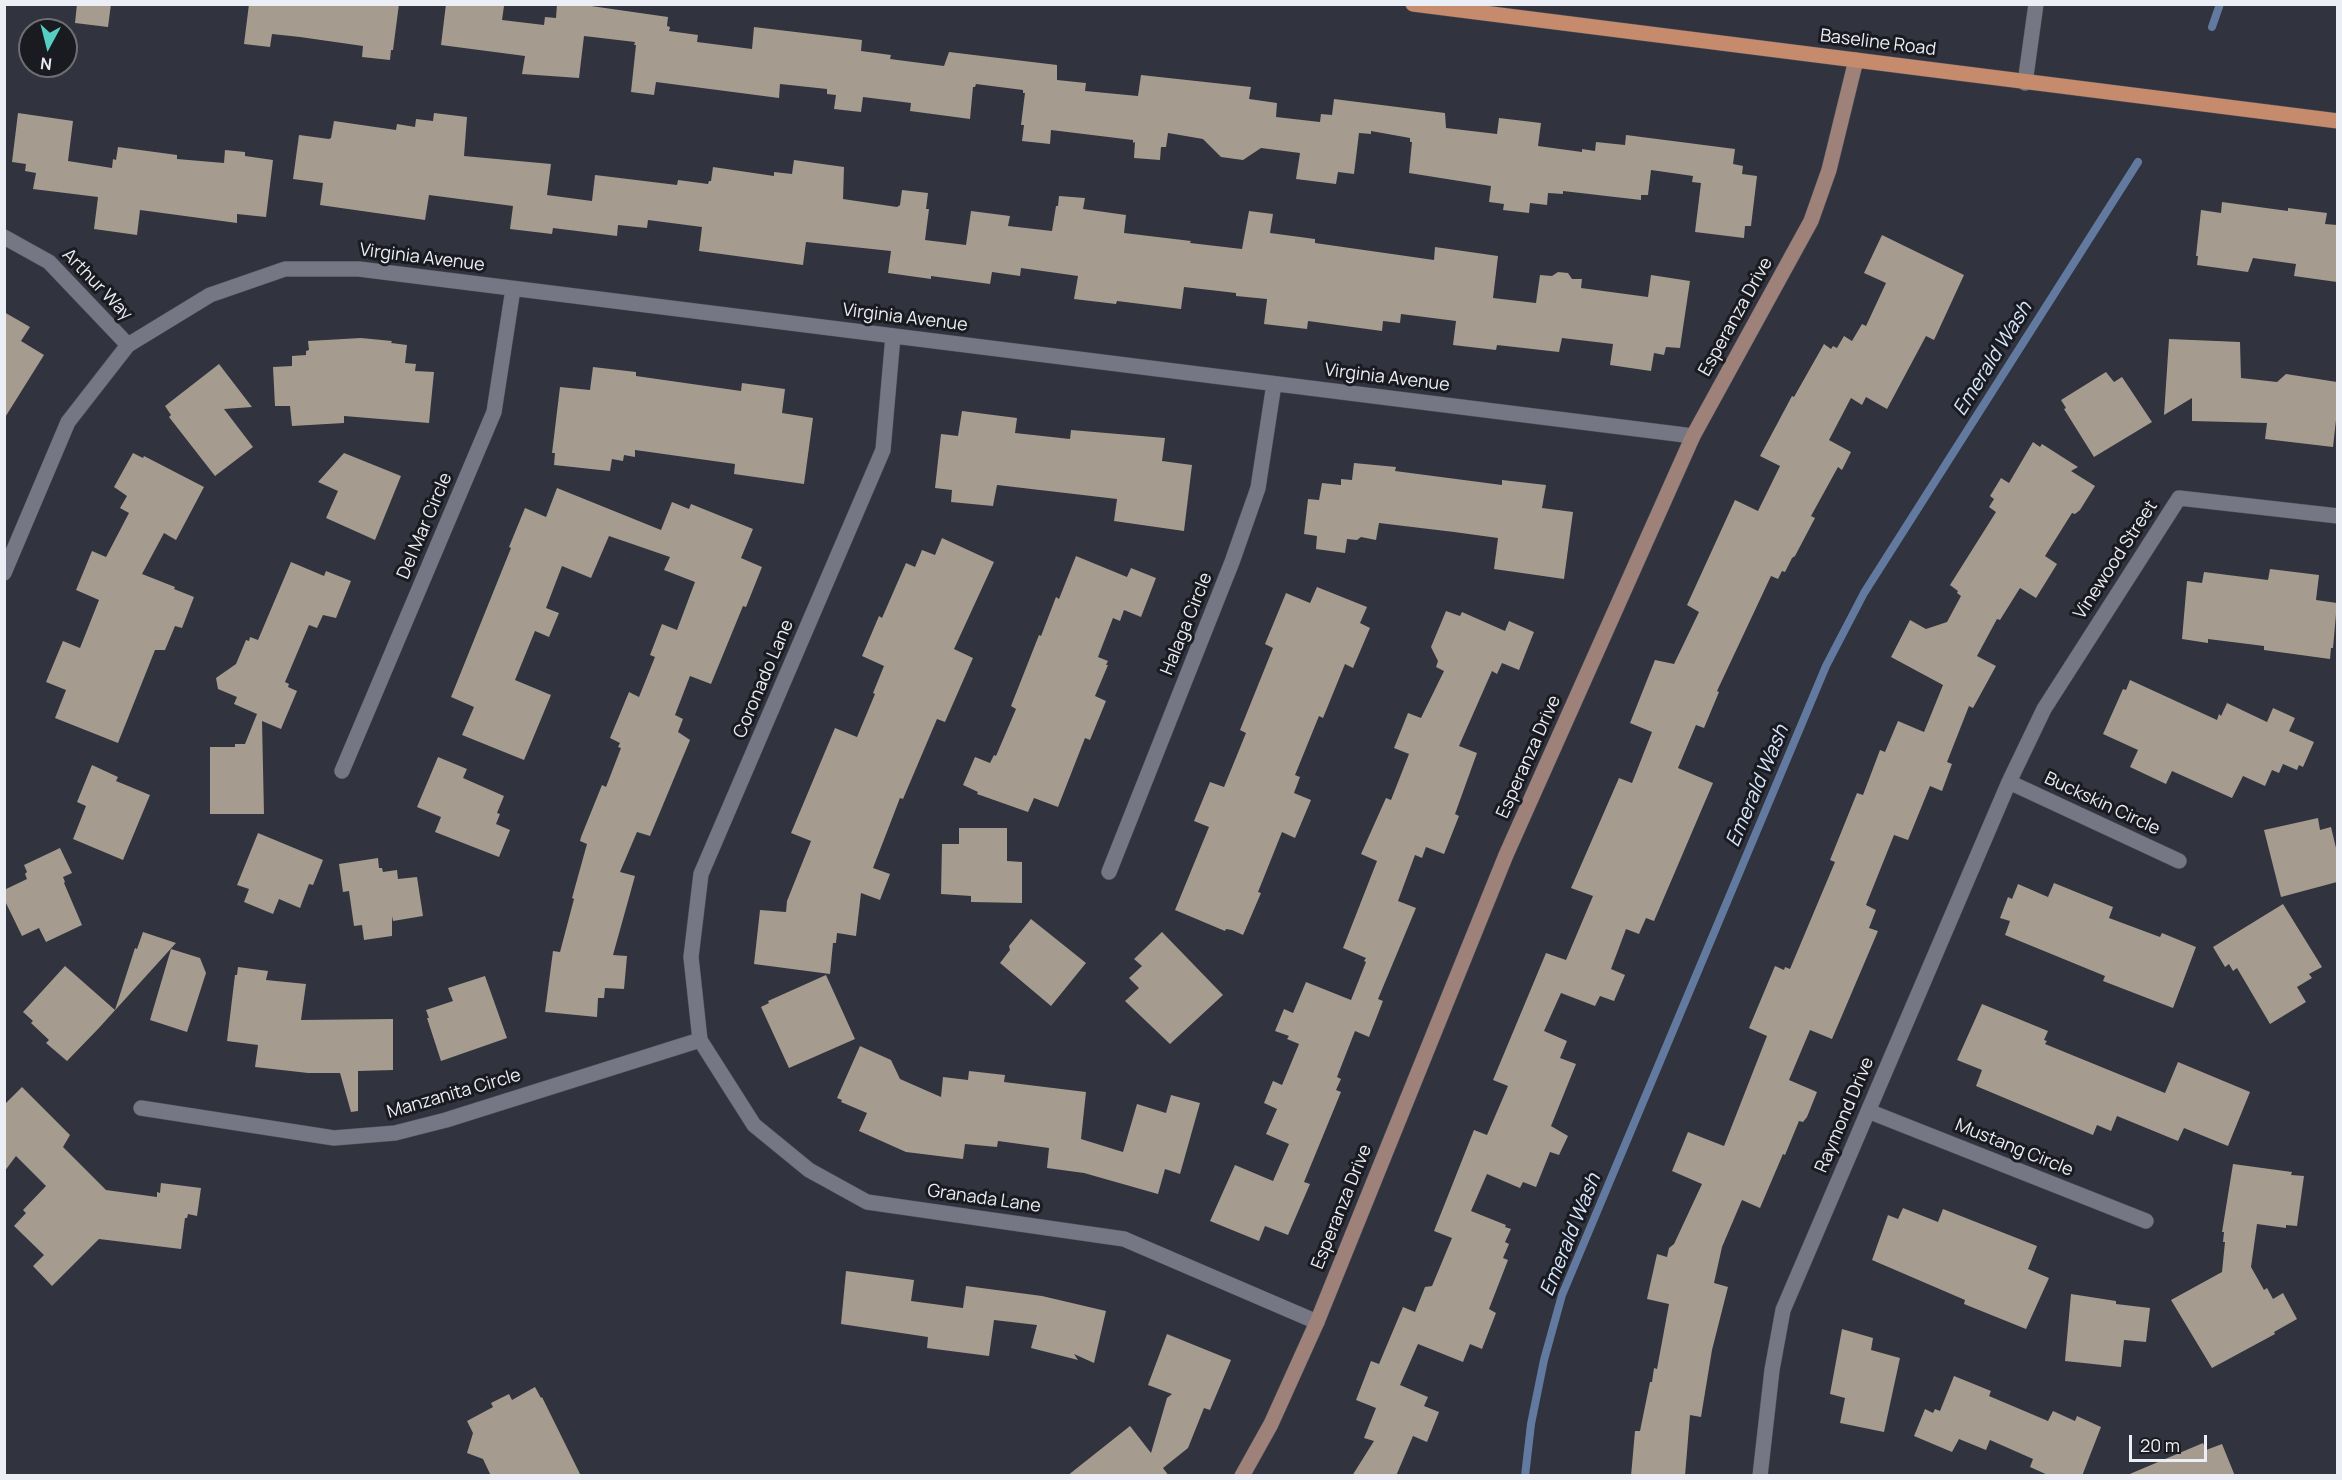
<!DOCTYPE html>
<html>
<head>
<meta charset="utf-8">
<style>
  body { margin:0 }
  #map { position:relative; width:2342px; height:1480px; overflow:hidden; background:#31333f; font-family:Manrope,sans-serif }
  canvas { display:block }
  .frame { position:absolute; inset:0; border:6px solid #eceef5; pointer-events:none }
  .north { position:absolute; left:18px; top:18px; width:60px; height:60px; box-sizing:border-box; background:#1a1b20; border:2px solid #6e6f75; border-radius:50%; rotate:187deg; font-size:16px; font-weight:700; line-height:24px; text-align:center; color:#eceef5 }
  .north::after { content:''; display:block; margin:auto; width:21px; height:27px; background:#57cec2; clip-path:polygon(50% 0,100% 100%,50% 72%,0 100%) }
  .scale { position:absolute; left:2129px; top:1435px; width:78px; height:27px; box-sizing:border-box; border:3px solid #eceef5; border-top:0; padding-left:8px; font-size:18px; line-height:21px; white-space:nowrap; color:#eceef5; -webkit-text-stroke:4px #1a1b20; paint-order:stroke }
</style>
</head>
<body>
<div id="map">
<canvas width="2342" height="1480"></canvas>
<div class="frame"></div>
<div class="north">N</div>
<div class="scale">20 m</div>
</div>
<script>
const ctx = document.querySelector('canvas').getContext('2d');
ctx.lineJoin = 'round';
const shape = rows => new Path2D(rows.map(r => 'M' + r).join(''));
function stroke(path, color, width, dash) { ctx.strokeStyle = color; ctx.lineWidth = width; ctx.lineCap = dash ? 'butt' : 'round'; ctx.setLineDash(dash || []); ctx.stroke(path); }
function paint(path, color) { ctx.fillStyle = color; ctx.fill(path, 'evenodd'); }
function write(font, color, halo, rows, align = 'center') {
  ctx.font = font + ' Manrope,sans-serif'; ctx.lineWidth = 6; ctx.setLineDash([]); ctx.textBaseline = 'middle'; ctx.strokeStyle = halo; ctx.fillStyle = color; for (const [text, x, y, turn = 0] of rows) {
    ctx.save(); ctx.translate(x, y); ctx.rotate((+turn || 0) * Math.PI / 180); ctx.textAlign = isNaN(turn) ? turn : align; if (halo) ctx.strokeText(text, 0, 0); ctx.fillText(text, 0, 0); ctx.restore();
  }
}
stroke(shape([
  [2212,27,2220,4],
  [1525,1476,1531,1424,1544,1360,1562,1295,1826,666,1864,593,2138,162]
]), '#627a9f', 8);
paint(shape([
  [77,4,111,4,108,27,75,23],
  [249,4,399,4,393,50,391,50,390,60,362,57,363,46,300,37,272,34,270,47,244,44],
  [446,4,504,6,502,20,544,25,545,17,556,18,557,4,577,4,668,17,667,26,670,27,669,31,698,35,697,42,752,49,754,27,862,40,861,51,891,55,890,59,944,66,949,52,1057,65,1057,80,1086,83,1085,91,1138,96,1141,75,1251,87,1249,99,1277,103,1276,117,1320,122,1321,114,1332,115,1334,99,1445,113,1446,128,1497,134,1499,118,1541,123,1538,146,1582,152,1582,149,1595,151,1596,142,1625,145,1626,135,1735,149,1733,164,1743,166,1742,174,1757,176,1751,226,1745,226,1744,238,1695,232,1701,183,1692,182,1693,176,1651,170,1648,195,1641,195,1641,200,1563,191,1563,194,1548,193,1547,205,1530,203,1529,213,1503,210,1504,204,1489,202,1491,186,1409,173,1412,142,1410,142,1410,138,1371,131,1371,134,1359,133,1354,174,1338,172,1336,184,1296,179,1300,153,1261,148,1243,160,1221,157,1203,139,1168,133,1166,147,1161,147,1160,160,1134,158,1135,142,1133,143,1133,140,1051,130,1050,144,1022,141,1024,125,1021,125,1025,93,1023,93,1023,90,976,84,975,87,973,87,970,119,910,111,911,103,863,97,861,112,834,109,836,95,827,94,827,89,780,84,779,98,656,82,654,95,631,92,636,45,634,45,635,42,584,36,579,78,522,74,525,56,441,45],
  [18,113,73,121,68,161,112,168,113,159,116,160,118,147,177,155,177,159,224,163,225,150,245,152,245,156,273,160,266,217,237,214,237,223,140,210,137,235,94,229,98,197,33,189,36,173,25,171,26,164,12,162],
  [434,113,467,117,464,156,551,164,547,195,592,201,595,175,677,185,678,180,708,184,709,181,711,181,713,167,774,176,774,172,792,174,794,160,844,167,843,199,897,207,900,205,902,190,928,193,926,209,929,209,925,240,966,245,971,211,1010,216,1008,226,1052,231,1056,206,1058,206,1059,196,1085,198,1083,209,1126,215,1124,233,1191,241,1190,243,1242,249,1249,211,1273,214,1270,233,1315,239,1315,243,1434,260,1435,247,1498,256,1493,298,1536,303,1540,275,1552,276,1558,272,1568,273,1572,279,1582,279,1581,288,1648,297,1651,275,1690,281,1680,348,1666,347,1664,355,1654,353,1651,371,1610,365,1613,344,1562,338,1559,352,1497,345,1496,350,1453,345,1456,321,1401,314,1400,323,1383,321,1382,331,1308,321,1307,329,1264,324,1267,299,1236,296,1236,293,1184,287,1181,309,1117,301,1116,304,1074,299,1078,276,1021,268,1020,276,992,272,990,284,931,276,931,279,888,273,891,251,806,242,803,265,699,251,702,227,648,220,647,228,618,225,617,236,553,228,552,234,510,229,513,206,429,195,425,220,320,205,323,183,293,179,299,135,329,139,331,138,334,121,396,130,397,124,415,127,416,119,433,121],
  [2222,202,2288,211,2288,208,2327,213,2325,224,2337,225,2337,282,2294,276,2296,264,2253,258,2248,272,2197,265,2198,256,2196,256,2201,210,2221,213],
  [1882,235,1964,275,1934,340,1926,336,1887,409,1866,397,1862,405,1851,398,1829,440,1851,452,1842,470,1838,467,1811,516,1815,518,1795,556,1792,558,1785,572,1782,571,1778,579,1771,576,1717,691,1719,692,1704,728,1696,725,1678,768,1713,783,1654,921,1646,918,1639,934,1626,929,1611,969,1625,975,1614,1001,1600,996,1595,1006,1561,993,1544,1031,1567,1041,1560,1058,1576,1064,1551,1126,1568,1136,1559,1155,1550,1152,1536,1187,1523,1182,1520,1188,1487,1174,1471,1211,1506,1225,1505,1227,1511,1229,1505,1242,1509,1244,1503,1258,1508,1260,1489,1309,1496,1313,1482,1349,1470,1344,1463,1362,1418,1344,1400,1385,1428,1397,1424,1406,1439,1412,1427,1442,1413,1436,1396,1476,1352,1476,1374,1441,1364,1438,1376,1408,1356,1400,1371,1361,1379,1364,1403,1307,1415,1312,1425,1287,1432,1286,1452,1238,1434,1231,1474,1130,1487,1135,1508,1086,1493,1080,1546,953,1566,960,1593,896,1571,888,1619,778,1632,783,1652,732,1630,723,1655,660,1674,664,1699,612,1687,605,1735,500,1758,511,1780,466,1760,456,1792,396,1794,397,1824,344,1831,349,1833,346,1837,348,1844,336,1852,341,1862,324,1866,326,1886,283,1864,273],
  [4,312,30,327,21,341,44,355,4,419],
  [361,338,392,341,391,343,407,345,405,363,416,364,415,371,434,372,429,423,344,416,344,423,292,426,290,406,275,406,273,367,292,366,292,356,306,355,306,351,309,350,308,341],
  [2169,339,2240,342,2241,378,2277,382,2286,374,2337,382,2337,411,2333,447,2265,439,2267,423,2192,421,2192,398,2164,415],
  [219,364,252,407,224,409,253,447,215,476,169,417,171,415,165,406],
  [593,367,636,372,636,376,741,391,742,383,785,389,782,413,813,418,804,484,734,474,735,464,635,450,635,457,624,455,623,461,612,459,610,471,554,465,555,453,552,453,560,387,590,390],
  [2106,372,2114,382,2122,377,2152,422,2094,457,2064,409,2066,408,2061,400],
  [962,411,1017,418,1015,433,1070,439,1071,430,1165,438,1162,461,1192,465,1184,531,1114,521,1117,499,997,485,993,506,951,502,952,490,935,488,941,434,958,436],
  [2033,442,2040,447,2042,444,2078,467,2071,471,2095,486,2080,510,2075,514,2072,513,2045,556,2057,564,2036,598,2020,588,2000,620,1997,619,1977,656,1996,666,1973,708,1969,706,1947,762,1952,764,1942,791,1930,786,1908,840,1894,835,1866,905,1876,910,1869,928,1878,931,1832,1039,1810,1030,1789,1080,1817,1092,1807,1117,1803,1122,1799,1121,1785,1155,1783,1154,1760,1208,1742,1200,1722,1247,1714,1283,1728,1287,1712,1350,1701,1417,1690,1415,1685,1476,1631,1476,1635,1431,1640,1431,1650,1382,1652,1382,1654,1368,1657,1369,1669,1304,1647,1299,1657,1254,1667,1257,1669,1248,1674,1244,1702,1184,1672,1171,1688,1132,1724,1146,1767,1036,1749,1028,1775,966,1784,970,1785,967,1790,969,1835,862,1830,860,1857,793,1863,795,1880,750,1885,752,1898,721,1924,732,1943,685,1891,657,1910,620,1926,629,1947,622,1961,596,1957,593,1958,591,1950,585,1996,512,1989,507,1994,499,1990,496,2001,478,2009,483],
  [133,453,143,458,144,456,204,487,176,540,164,533,142,574,175,587,174,589,194,597,182,628,175,626,165,650,155,650,118,743,55,718,66,690,46,682,63,641,80,648,99,600,76,590,92,551,106,557,129,513,120,508,127,496,114,487],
  [344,453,401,476,375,540,326,518,338,491,318,482],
  [1354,463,1396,467,1395,471,1502,485,1502,480,1546,485,1542,508,1573,512,1564,579,1494,569,1498,538,1454,532,1379,523,1376,540,1361,537,1357,540,1347,539,1345,553,1316,549,1317,536,1304,534,1308,499,1319,500,1322,483,1341,485,1341,479,1352,480],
  [557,488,661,530,672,502,689,509,691,504,753,529,741,558,762,567,746,607,743,606,711,684,690,676,675,715,683,719,678,732,690,740,650,836,637,832,620,872,635,876,613,955,627,956,624,989,605,988,604,998,598,998,597,1017,545,1012,553,951,560,952,574,899,572,898,587,844,580,841,581,837,602,785,606,787,621,748,618,747,620,743,610,738,629,692,639,697,655,657,650,655,662,624,677,630,695,582,664,570,670,557,609,536,591,578,562,566,546,608,559,613,549,637,535,631,515,680,551,695,524,760,462,735,474,707,451,697,511,548,509,547,525,508,546,517],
  [942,538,994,562,954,649,973,658,945,722,937,719,903,799,900,798,873,868,890,874,880,900,861,893,856,936,837,933,836,943,833,943,830,974,754,964,760,910,786,912,787,901,811,841,791,833,835,728,857,737,875,694,873,693,884,666,862,656,879,616,882,618,906,563,915,567,922,550,935,555],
  [1076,556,1127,577,1131,568,1156,578,1141,617,1124,610,1120,621,1113,618,1098,657,1108,661,1106,665,1108,665,1095,696,1106,701,1090,740,1085,738,1058,807,1034,798,1028,812,977,794,978,792,963,785,975,757,990,763,994,755,996,756,1016,709,1011,706,1039,635,1041,636,1056,597,1059,599],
  [291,562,324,576,326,571,351,581,336,618,323,615,317,628,309,625,285,682,289,684,288,687,297,691,281,729,262,721,264,814,210,814,210,747,235,747,235,744,245,744,257,714,234,704,237,697,218,689,216,678,236,664,246,640,249,641,250,637,258,640],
  [2270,569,2319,575,2316,600,2337,603,2333,648,2331,648,2330,659,2264,650,2264,646,2208,639,2208,643,2182,639,2187,581,2202,583,2204,572,2268,580],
  [1317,587,1367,607,1360,623,1370,628,1353,668,1345,664,1323,718,1319,716,1295,775,1300,777,1294,793,1311,800,1295,838,1282,832,1258,892,1261,893,1243,935,1232,930,1226,929,1225,931,1175,910,1209,827,1194,821,1210,782,1224,787,1246,733,1240,730,1273,648,1265,644,1286,593,1310,603],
  [1446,611,1460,616,1462,612,1505,631,1509,621,1534,632,1519,670,1502,663,1497,674,1492,671,1459,746,1477,753,1455,814,1459,816,1444,854,1426,847,1422,858,1415,855,1398,901,1416,908,1378,999,1383,1001,1369,1037,1355,1031,1337,1077,1341,1079,1336,1090,1341,1092,1304,1182,1310,1184,1288,1235,1265,1226,1259,1241,1210,1221,1235,1165,1273,1181,1289,1144,1266,1134,1277,1109,1264,1103,1273,1081,1282,1085,1299,1044,1287,1039,1289,1036,1275,1031,1284,1009,1293,1013,1306,982,1351,1000,1366,962,1364,961,1366,958,1343,948,1377,861,1361,854,1386,798,1391,800,1409,754,1394,748,1408,713,1421,718,1444,671,1436,667,1438,661,1431,647],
  [2130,680,2217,720,2219,714,2221,716,2227,703,2267,722,2273,708,2295,718,2289,731,2314,742,2303,767,2299,765,2297,770,2283,764,2279,773,2272,770,2265,786,2243,776,2232,798,2172,771,2166,784,2130,767,2138,750,2103,734,2123,689,2126,690],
  [438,757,467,769,463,778,504,796,497,813,500,814,496,824,510,830,499,857,435,832,441,817,417,807],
  [92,765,118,777,116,781,150,795,123,860,73,839,86,806,77,802],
  [2318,818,2320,830,2331,827,2337,852,2337,882,2281,897,2264,830],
  [959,828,1007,828,1007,861,1022,862,1022,903,971,902,971,896,941,894,942,844,959,844],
  [258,833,323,860,313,885,309,884,300,908,279,899,273,914,244,902,249,889,237,885],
  [60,848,72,873,63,877,65,882,64,883,82,925,46,942,39,928,22,936,4,899,4,890,27,879,25,874,27,872,24,865],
  [378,858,379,868,382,868,383,872,397,870,398,879,417,877,423,916,393,921,392,916,392,936,364,940,362,925,354,926,349,891,343,892,339,864],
  [2054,883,2113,907,2109,918,2160,937,2162,933,2196,947,2173,1008,2103,981,2105,976,2005,935,2010,921,2000,918,2008,897,2012,899,2018,884,2048,897],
  [2283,904,2322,967,2309,974,2312,978,2297,987,2306,1002,2270,1024,2237,968,2233,971,2229,964,2225,967,2213,947],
  [1031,919,1086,963,1051,1006,1000,963,1010,950,1009,946],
  [143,932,176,943,98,1029,67,1061,46,1043,49,1040,31,1023,33,1021,23,1012,65,966,115,1010,135,948,137,949],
  [1162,932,1223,995,1170,1044,1125,1001,1139,988,1129,978,1142,966,1134,959],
  [171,949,200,958,206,973,187,1032,150,1020],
  [238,967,268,971,266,980,306,984,301,1020,393,1019,393,1070,358,1071,358,1111,351,1112,340,1073,308,1073,255,1067,258,1045,227,1041,235,975,237,975],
  [826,975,855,1039,789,1068,761,1007,769,1003,768,1001],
  [485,976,507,1038,441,1061,427,1018,429,1018,426,1010,453,1001,448,988],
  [1982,1004,2048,1031,2044,1040,2047,1041,2045,1044,2165,1093,2178,1062,2250,1092,2228,1146,2184,1128,2178,1141,2117,1116,2111,1131,2097,1125,2093,1135,1976,1086,1982,1070,1957,1060],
  [860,1046,891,1060,900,1079,941,1097,943,1077,968,1080,969,1071,1005,1075,1004,1082,1086,1092,1081,1139,1123,1152,1137,1104,1166,1113,1171,1095,1200,1103,1180,1174,1165,1169,1158,1194,1084,1173,1047,1168,1049,1148,998,1141,997,1147,965,1144,963,1159,906,1152,859,1131,867,1113,841,1102,842,1100,837,1098],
  [22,1087,70,1135,63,1147,106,1190,157,1197,157,1192,160,1193,161,1183,201,1188,197,1216,188,1214,187,1218,185,1218,181,1249,99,1239,52,1286,33,1266,44,1255,14,1226,26,1213,23,1210,46,1186,16,1156,4,1172,4,1105],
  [2233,1164,2292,1172,2291,1175,2304,1176,2297,1226,2286,1225,2286,1228,2257,1224,2251,1267,2264,1290,2267,1288,2273,1299,2283,1293,2297,1319,2274,1332,2275,1334,2212,1368,2171,1300,2222,1272,2225,1242,2223,1242,2224,1232,2222,1232],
  [1903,1208,1938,1222,1943,1209,2037,1246,2028,1269,2049,1278,2026,1329,1964,1304,1965,1300,1872,1260,1888,1215,1898,1219],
  [846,1271,914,1280,911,1301,963,1308,966,1286,1042,1296,1106,1311,1094,1363,1074,1354,1078,1360,1031,1348,1037,1325,994,1320,989,1356,927,1348,928,1337,841,1324],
  [2071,1294,2116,1301,2116,1304,2150,1308,2146,1342,2124,1340,2121,1367,2065,1361],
  [1842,1329,1873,1338,1871,1350,1900,1358,1884,1432,1840,1423,1845,1398,1830,1394],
  [1167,1334,1231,1360,1210,1410,1204,1408,1188,1448,1163,1468,1169,1476,1067,1476,1130,1426,1151,1453,1167,1398,1172,1394,1148,1385],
  [1954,1376,1991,1391,1989,1396,2048,1421,2053,1411,2075,1421,2077,1416,2101,1427,2082,1476,2050,1476,2030,1467,2033,1459,1990,1440,1986,1450,1959,1439,1952,1452,1914,1436,1925,1409,1933,1413,1935,1409,1940,1411],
  [535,1387,541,1398,542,1397,581,1476,491,1476,483,1459,467,1453,473,1433,467,1421,493,1407,491,1403,509,1394,512,1400],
  [2203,1443,2206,1450,2222,1444,2235,1476,2125,1476]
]), '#a59c8f');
const minor = shape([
  [2025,83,2036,4],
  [4,237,49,262,128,345],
  [893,336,883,450,701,874,691,957,700,1040,754,1125,809,1170,867,1202,1124,1239,1317,1322],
  [4,573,68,422,128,345,210,295,285,269,359,269,1693,436],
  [342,771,494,412,513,289],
  [2009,782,2179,861],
  [1109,872,1232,562,1258,488,1274,384],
  [141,1108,334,1138,395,1133,446,1120,700,1040],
  [1868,1111,2146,1221],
  [1760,1476,1772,1370,1783,1310,2009,782,2044,709,2179,498,2338,516]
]);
const secondary = shape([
  [1242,1476,1271,1424,1317,1322,1506,855,1693,436,1811,221,1829,170,1856,60]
]);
const primary = shape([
  [1413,4,2338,121]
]);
stroke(minor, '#50515b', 16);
stroke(secondary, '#50515b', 16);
stroke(primary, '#50515b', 16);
stroke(minor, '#757785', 15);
stroke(secondary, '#9e8179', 15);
stroke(primary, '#c68b6d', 15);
write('18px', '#eceef5', '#1a1b20', [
  ["Baseline Road",1878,43,7],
  ["Virginia Avenue",422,258,7],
  ["Arthur Way",97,285,46],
  ["Esperanza Drive",1736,317,-61],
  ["Virginia Avenue",905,318,7],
  ["Virginia Avenue",1387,378,7],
  ["Del Mar Circle",425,526,-67],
  ["Vinewood Street",2116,560,-57],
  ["Halaga Circle",1187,624,-68],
  ["Coronado Lane",764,679,-67],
  ["Esperanza Drive",1529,757,-66],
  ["Buckskin Circle",2102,804,25],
  ["Manzanita Circle",454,1094,-16],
  ["Raymond Drive",1845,1115,-67],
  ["Mustang Circle",2014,1148,22],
  ["Granada Lane",984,1199,8],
  ["Esperanza Drive",1342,1207,-68]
]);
write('italic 20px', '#d6e6fe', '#1a1b20', [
  ["Emerald Wash",1993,359,-58],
  ["Emerald Wash",1758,786,-67],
  ["Emerald Wash",1571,1235,-68]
]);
</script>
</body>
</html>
